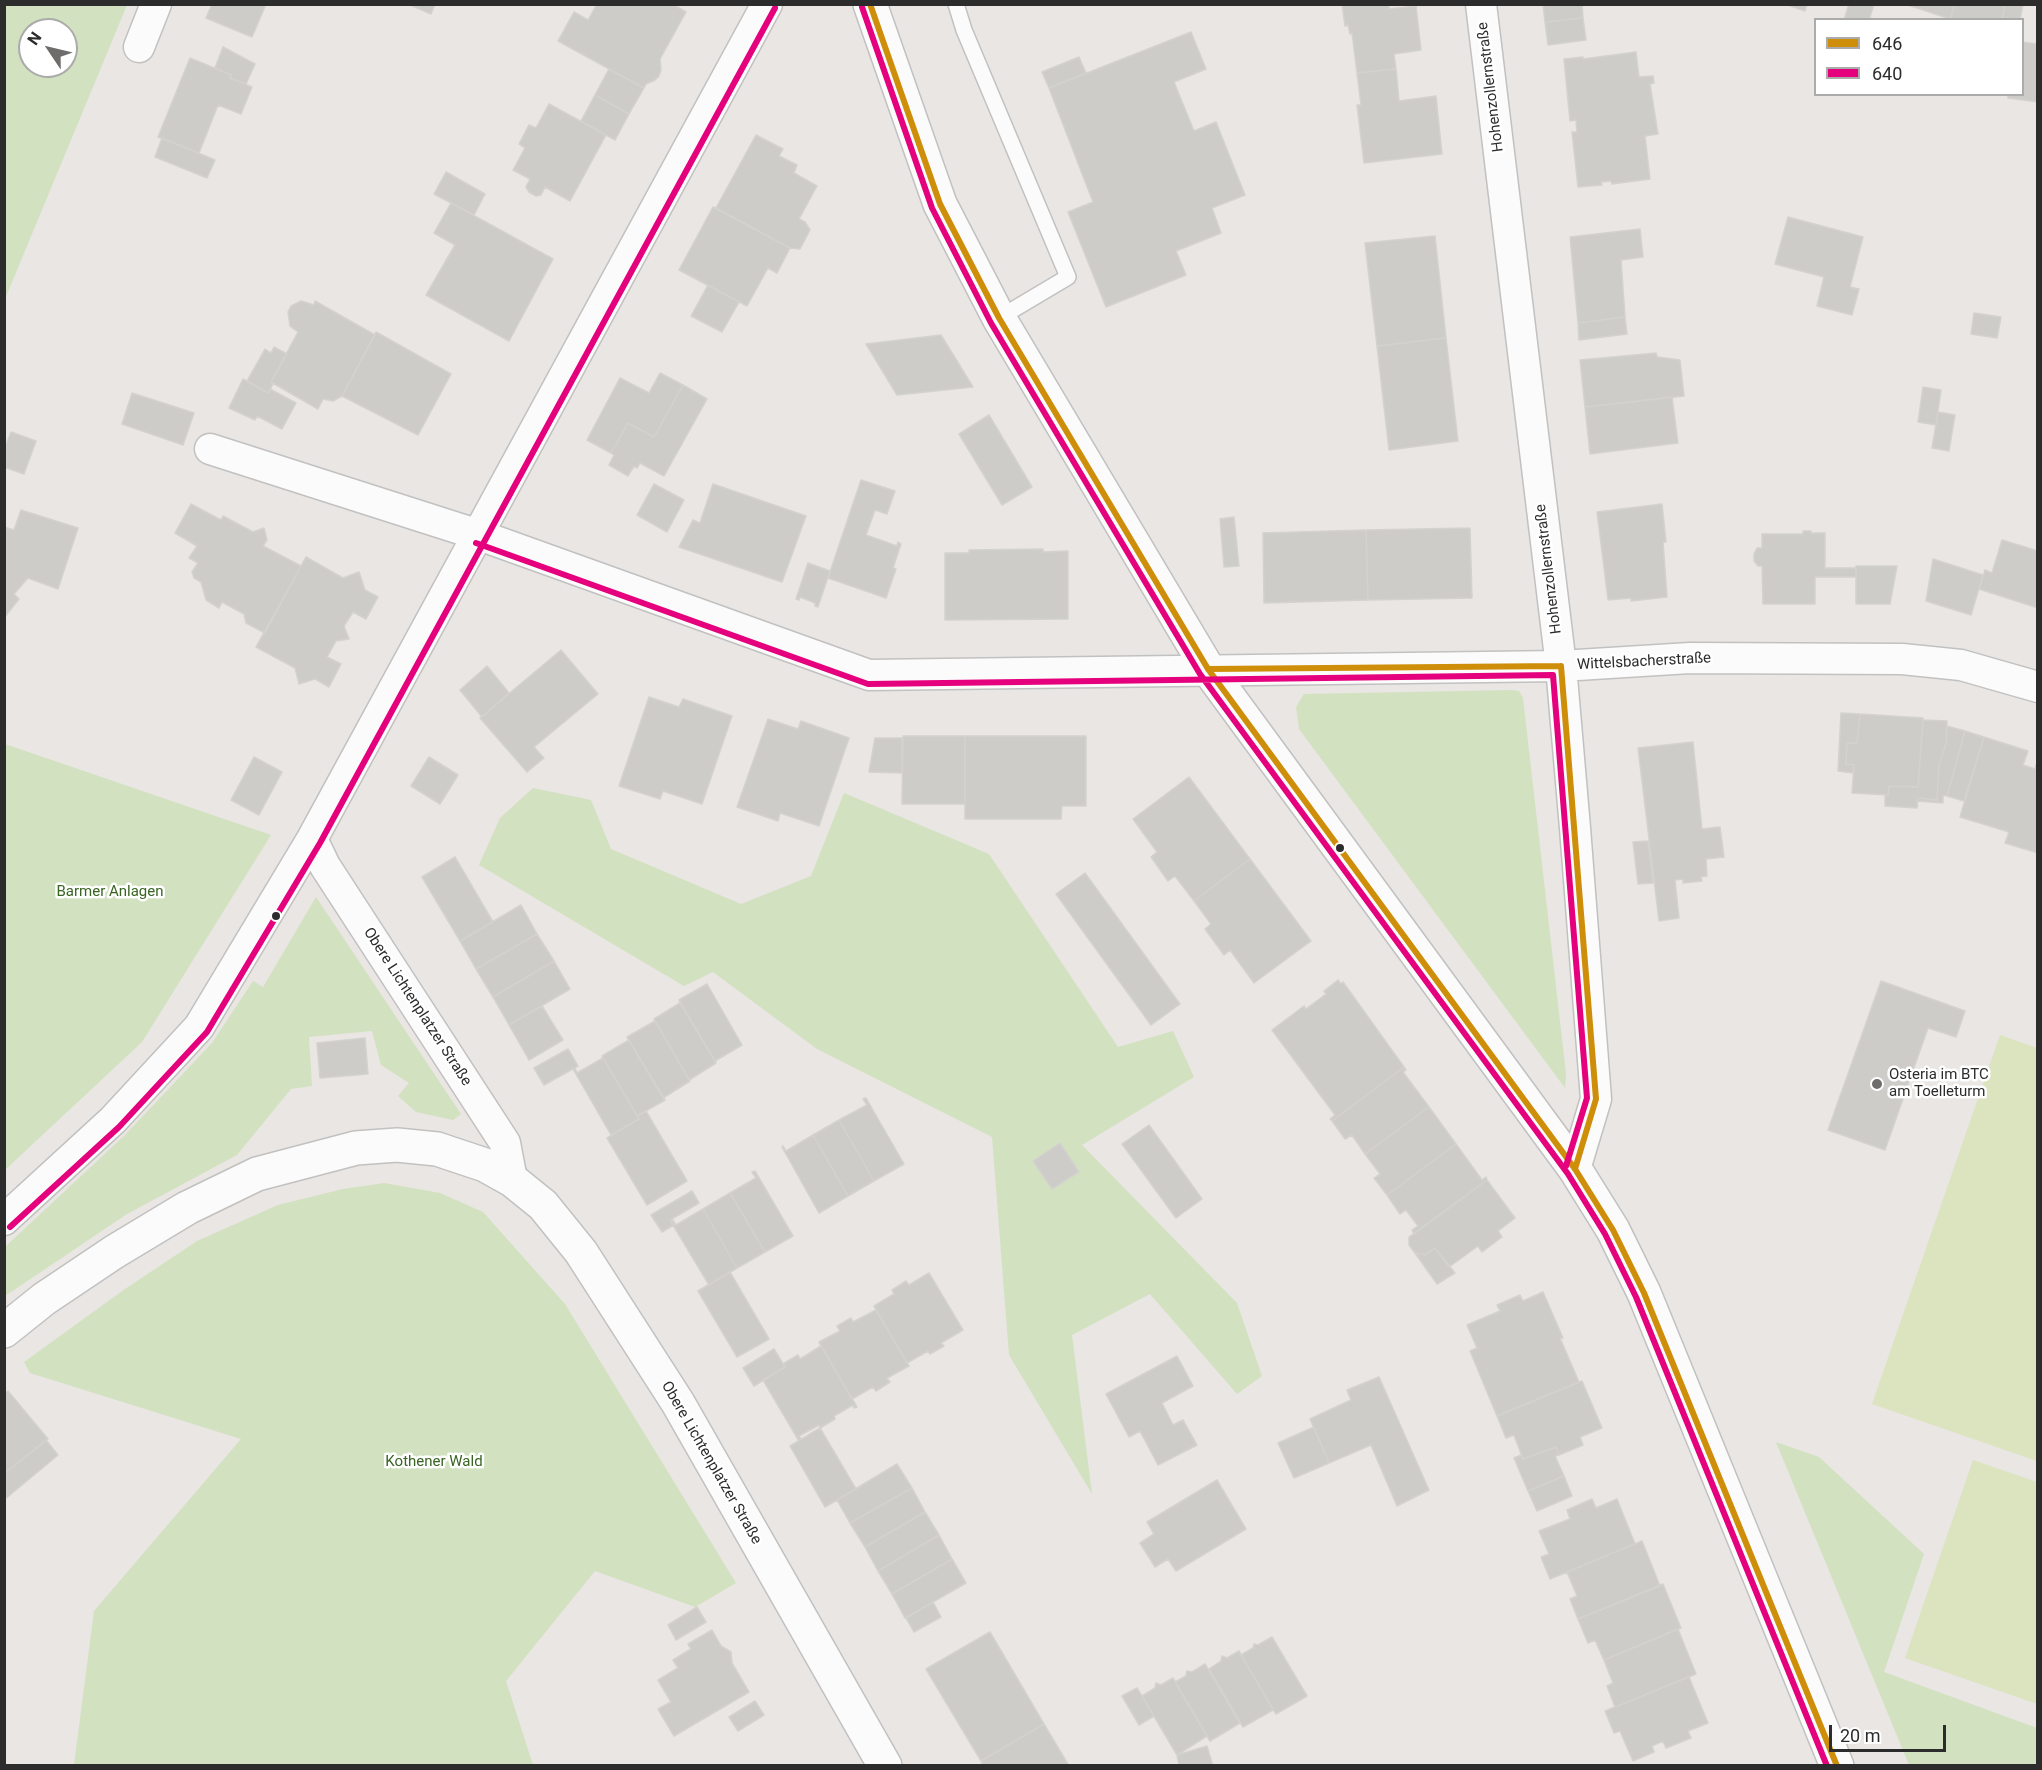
<!DOCTYPE html>
<html>
<head>
<meta charset="utf-8">
<style>
  body { margin:0 }
  #map { position:relative; width:2042px; height:1770px; overflow:hidden; background:#e9e6e3; font-family:Roboto,sans-serif }
  canvas { display:block }
  .frame { position:absolute; inset:0; border:6px solid #2c2c2c; pointer-events:none }
  .legend { position:absolute; left:1814px; top:18px; width:210px; height:78px; box-sizing:border-box; background:#fff; border:2px solid #ababab; margin:0; padding:8px 10px; list-style:none; font-size:18px; color:#2c2c2c }
  .legend li { display:flex; align-items:center; gap:12px; height:30px }
  .legend b { width:30px; border:2px solid #ababab }
  .north { position:absolute; left:18px; top:18px; width:60px; height:60px; box-sizing:border-box; background:#fff; border:2px solid #ababab; border-radius:50%; rotate:305deg; font-size:16px; font-weight:700; line-height:24px; text-align:center; color:#2c2c2c }
  .north::after { content:''; display:block; margin:auto; width:21px; height:27px; background:#6e6d6c; clip-path:polygon(50% 0,100% 100%,50% 72%,0 100%) }
  .scale { position:absolute; left:1829px; top:1725px; width:117px; height:27px; box-sizing:border-box; border:3px solid #2c2c2c; border-top:0; padding-left:8px; font-size:18px; line-height:21px; white-space:nowrap; color:#2c2c2c; -webkit-text-stroke:4px #fff; paint-order:stroke }
</style>
</head>
<body>
<div id="map">
<canvas width="2042" height="1770"></canvas>
<div class="frame"></div>
<ul class="legend">
<li><b style="height:8px;background:#ce8e09"></b>646</li>
<li><b style="height:8px;background:#e5007d"></b>640</li>
</ul>
<div class="north">N</div>
<div class="scale">20 m</div>
</div>
<script>
const ctx = document.querySelector('canvas').getContext('2d');
ctx.lineJoin = 'round';
function paint(path, color) { ctx.fillStyle = color; ctx.fill(path, 'evenodd'); }
const shape = rows => new Path2D(rows.map(r => 'M' + r).join(''));
function stroke(path, color, width, dash) { ctx.strokeStyle = color; ctx.lineWidth = width; ctx.lineCap = dash ? 'butt' : 'round'; ctx.setLineDash(dash || []); ctx.stroke(path); }
function write(font, color, halo, rows, align = 'center') {
  ctx.font = font + ' Roboto,sans-serif'; ctx.lineWidth = 5; ctx.setLineDash([]); ctx.textBaseline = 'middle'; ctx.strokeStyle = halo; ctx.fillStyle = color; for (const [text, x, y, turn = 0] of rows) {
    ctx.save(); ctx.translate(x, y); ctx.rotate((+turn || 0) * Math.PI / 180); ctx.textAlign = isNaN(turn) ? turn : align; if (halo) ctx.strokeText(text, 0, 0); ctx.fillText(text, 0, 0); ctx.restore();
  }
}
paint(shape([
  [5,4,127,5,5,299,4,5],
  [30,30,66,30,66,66,30,66],
  [1512,690,1519,691,1523,698,1566,1074,1565,1088,1299,729,1296,707,1304,694],
  [5,744,271,835,142,1042,5,1170],
  [533,788,591,800,611,849,741,904,811,876,844,793,989,854,1118,1047,1173,1031,1194,1077,1082,1145,1237,1303,1262,1376,1237,1394,1150,1294,1072,1335,1092,1494,1009,1355,992,1137,817,1049,713,972,684,986,479,865,500,818],
  [316,897,461,1114,453,1120,416,1112,398,1096,409,1083,381,1065,372,1031,309,1037,312,1086,291,1089,237,1155,127,1214,5,1296,5,1247,125,1135,212,1043,253,981,263,987],
  [384,1183,440,1193,483,1212,565,1304,736,1583,695,1607,595,1571,506,1681,533,1765,74,1765,94,1611,241,1439,30,1373,24,1362,125,1289,197,1241,278,1205,343,1189],
  [1776,1442,1819,1457,1924,1554,1884,1672,2037,1728,2037,1765,1909,1765]
]), '#d2e1bf');
paint(shape([
  [2000,1035,2037,1048,2037,1461,1872,1404],
  [1973,1460,2037,1482,2037,1704,1905,1658]
]), '#dbe4be');
const building = shape([
  [212,4,266,4,252,37,206,18,212,4],
  [408,4,435,4,431,14,408,4],
  [597,4,676,4,676,6,686,12,660,59,661,70,659,76,655,80,646,84,644,88,558,41,574,12,588,20,597,4],
  [1342,4,1389,4,1389,9,1416,6,1421,50,1394,54,1396,69,1357,73,1352,33,1350,34,1348,25,1345,26,1342,4],
  [1543,4,1582,4,1583,18,1545,22,1543,4],
  [1785,4,1807,4,1805,11,1785,4],
  [1849,4,1874,4,1869,20,1844,20,1849,4],
  [1905,4,1955,4,1950,19,1905,4],
  [1955,4,2005,4,2002,20,1950,20,1955,4],
  [2005,4,2023,4,2020,20,2002,20,2005,4],
  [1583,18,1586,40,1548,45,1545,22,1583,18],
  [1191,32,1206,69,1174,82,1194,131,1216,122,1245,195,1212,208,1221,233,1176,251,1186,275,1106,307,1068,212,1093,202,1049,88,1191,32],
  [2022,42,2038,44,2038,102,2008,98,2008,94,2022,94,2022,42],
  [223,47,255,64,246,84,230,78,231,75,215,68,223,47],
  [1636,52,1639,77,1653,76,1654,83,1650,84,1658,134,1645,136,1650,179,1612,184,1611,181,1601,182,1602,185,1578,187,1572,132,1577,132,1576,120,1570,121,1564,59,1583,57,1583,59,1636,52],
  [1079,57,1086,73,1049,88,1042,72,1079,57],
  [190,58,231,75,230,78,252,87,241,114,218,105,199,153,158,137,190,58],
  [609,69,644,88,629,114,595,95,609,69],
  [1396,69,1399,101,1436,96,1442,154,1364,163,1357,105,1361,105,1357,73,1396,69],
  [595,95,629,114,615,140,581,121,595,95],
  [549,104,606,135,570,201,545,187,541,195,536,196,529,192,526,187,530,179,513,170,525,148,519,144,529,125,536,128,549,104],
  [756,135,783,149,779,156,797,165,794,173,817,186,799,219,805,222,810,230,800,249,790,248,716,208,756,135],
  [162,138,215,160,207,178,155,157,162,138],
  [446,172,485,194,474,215,434,194,446,172],
  [451,203,553,259,509,341,426,295,455,245,434,233,451,203],
  [713,207,790,248,777,273,768,268,747,306,679,270,713,207],
  [1788,217,1863,237,1850,287,1859,289,1852,315,1817,306,1824,277,1775,264,1788,217],
  [1640,229,1643,257,1621,260,1625,317,1578,323,1570,237,1640,229],
  [1435,236,1446,338,1377,346,1365,243,1435,236],
  [708,285,739,302,722,332,691,316,708,285],
  [301,301,314,305,315,301,375,335,342,396,333,401,323,399,318,409,271,382,298,332,290,326,288,312,291,306,301,301],
  [1974,313,2001,317,1997,338,1971,334,1974,313],
  [1625,317,1627,334,1579,340,1578,323,1625,317],
  [376,332,451,374,418,435,342,396,376,332],
  [941,335,973,387,897,395,866,344,941,335],
  [1446,338,1458,441,1389,450,1377,346,1446,338],
  [274,347,287,354,271,382,273,384,268,393,247,381,265,349,271,353,274,347],
  [1656,353,1657,357,1680,360,1684,396,1585,407,1580,360,1656,353],
  [660,373,683,385,654,437,628,423,611,453,587,440,620,378,649,393,660,373],
  [243,379,268,393,270,389,296,403,282,429,257,416,255,420,229,408,243,379],
  [683,385,707,399,664,476,640,463,637,468,634,466,628,476,609,465,614,455,611,453,628,423,654,437,683,385],
  [1923,387,1941,390,1936,425,1918,422,1923,387],
  [132,393,194,413,183,445,122,424,132,393],
  [1672,397,1678,443,1590,454,1585,407,1672,397],
  [1938,412,1955,415,1949,451,1932,448,1938,412],
  [989,415,1032,487,1002,505,959,434,989,415],
  [11,432,36,441,24,474,4,467,4,450,11,432],
  [861,480,895,491,887,514,875,510,866,535,897,546,898,542,901,544,893,568,896,569,886,598,828,578,861,480],
  [654,484,684,500,667,532,637,515,654,484],
  [713,484,806,516,782,582,679,547,693,520,700,523,713,484],
  [191,504,221,520,223,516,253,532,264,528,267,540,263,546,301,566,265,633,246,623,244,614,222,602,219,608,206,600,201,582,194,578,192,572,198,563,189,558,197,546,175,533,191,504],
  [1662,504,1666,542,1663,542,1667,597,1631,601,1631,598,1608,600,1597,512,1662,504],
  [21,510,78,528,58,589,28,578,14,594,19,599,4,618,4,527,14,530,21,510],
  [1234,517,1239,566,1224,567,1220,519,1234,517],
  [1470,528,1472,598,1368,600,1366,530,1470,528],
  [1366,530,1368,600,1264,603,1263,533,1366,530],
  [1803,531,1811,531,1811,533,1825,533,1825,568,1856,568,1856,577,1815,577,1815,604,1763,604,1762,566,1758,566,1754,561,1754,554,1757,548,1762,548,1762,534,1803,534,1803,531],
  [2002,540,2038,551,2038,608,1979,589,1985,570,1992,573,2002,540],
  [1043,549,1043,552,1068,551,1068,619,945,620,945,553,969,553,969,550,1043,549],
  [306,557,343,578,359,572,365,590,378,597,366,619,353,612,344,626,349,639,336,641,327,657,341,664,329,687,315,679,299,684,295,668,256,647,306,557],
  [1933,559,1983,575,1971,615,1926,601,1933,559],
  [808,563,830,571,818,607,815,606,815,603,800,597,799,600,796,599,808,563],
  [1856,566,1897,566,1890,604,1856,604,1856,566],
  [561,650,598,694,534,747,544,758,527,772,480,718,561,650],
  [487,666,509,693,482,717,460,690,487,666],
  [649,697,679,707,683,699,732,716,702,804,663,791,660,799,619,786,649,697],
  [1841,713,1860,714,1857,743,1847,743,1846,764,1854,765,1853,773,1838,771,1841,713],
  [1860,714,1923,718,1918,787,1889,786,1888,795,1852,793,1854,765,1846,764,1847,743,1857,743,1860,714],
  [768,719,798,729,801,721,849,738,819,826,780,813,778,821,737,807,768,719],
  [1923,720,1947,721,1946,744,1939,765,1937,800,1918,798,1917,808,1885,806,1885,795,1888,795,1889,786,1918,787,1923,720],
  [1947,726,1965,731,1947,796,1943,795,1943,803,1917,801,1918,798,1937,800,1939,765,1946,744,1947,726],
  [1965,731,1984,737,1964,801,1947,796,1965,731],
  [903,736,965,736,965,804,902,804,903,736],
  [965,736,1086,736,1086,806,1062,806,1061,819,965,819,965,736],
  [1984,737,2028,751,2023,765,2035,769,2036,765,2038,766,2038,853,2005,843,2009,832,1960,817,1984,737],
  [875,738,902,738,902,773,869,772,875,738],
  [1693,742,1702,829,1720,827,1724,857,1706,859,1707,876,1701,877,1702,881,1683,883,1683,879,1675,880,1679,918,1659,921,1638,748,1693,742],
  [254,757,282,772,259,815,231,800,254,757],
  [429,757,458,775,440,804,411,786,429,757],
  [1189,777,1250,859,1194,901,1175,876,1168,881,1151,857,1157,852,1133,819,1189,777],
  [1648,841,1653,883,1638,884,1633,842,1648,841],
  [455,857,493,922,460,941,422,877,455,857],
  [1250,859,1311,941,1254,983,1230,950,1224,955,1205,929,1211,924,1194,901,1250,859],
  [1085,873,1180,1004,1151,1025,1056,894,1085,873],
  [521,905,537,934,476,969,460,941,521,905],
  [537,934,554,961,493,997,476,969,537,934],
  [554,961,570,989,509,1025,493,997,554,961],
  [1338,980,1341,984,1343,982,1404,1067,1332,1121,1330,1119,1335,1115,1272,1030,1304,1006,1306,1009,1326,994,1324,991,1338,980],
  [1881,981,1965,1011,1956,1037,1928,1028,1885,1150,1828,1130,1881,981],
  [707,984,742,1045,715,1061,679,1000,707,984],
  [680,1003,716,1063,689,1080,654,1019,680,1003],
  [542,1006,563,1040,529,1060,509,1025,542,1006],
  [655,1021,690,1081,663,1098,627,1037,655,1021],
  [365,1038,368,1074,320,1078,317,1043,365,1038],
  [629,1040,665,1100,637,1116,602,1056,629,1040],
  [568,1049,578,1066,544,1085,534,1068,568,1049],
  [603,1058,639,1119,611,1135,573,1069,575,1068,577,1073,603,1058],
  [1404,1067,1406,1070,1403,1072,1429,1107,1365,1154,1352,1135,1345,1139,1332,1121,1404,1067],
  [866,1098,904,1164,874,1181,839,1120,867,1105,863,1099,866,1098],
  [1429,1107,1456,1144,1387,1195,1374,1178,1380,1174,1365,1154,1429,1107],
  [646,1111,687,1181,647,1205,607,1138,639,1119,637,1116,646,1111],
  [839,1120,874,1181,848,1196,813,1135,839,1120],
  [1149,1125,1202,1199,1176,1218,1122,1144,1149,1125],
  [813,1135,848,1196,819,1213,782,1147,783,1146,786,1151,813,1135],
  [1060,1143,1079,1172,1052,1189,1033,1161,1060,1143],
  [1456,1144,1482,1180,1486,1177,1487,1180,1414,1234,1412,1230,1418,1226,1406,1210,1400,1214,1387,1195,1456,1144],
  [755,1171,793,1236,765,1252,730,1193,756,1178,752,1172,755,1171],
  [1487,1180,1515,1218,1498,1231,1502,1237,1482,1252,1478,1246,1449,1267,1435,1248,1425,1255,1415,1253,1409,1245,1409,1237,1487,1180],
  [692,1191,699,1203,670,1220,674,1225,662,1232,651,1215,692,1191],
  [730,1193,765,1252,737,1268,703,1209,730,1193],
  [703,1209,737,1268,709,1285,670,1220,672,1219,676,1225,703,1209],
  [1435,1248,1455,1273,1437,1284,1415,1253,1425,1255,1435,1248],
  [730,1272,769,1339,737,1357,698,1291,730,1272],
  [929,1273,963,1330,941,1343,944,1346,930,1354,928,1351,907,1363,874,1306,894,1294,892,1290,906,1281,909,1285,929,1273],
  [1543,1292,1563,1338,1560,1338,1579,1382,1497,1416,1470,1351,1477,1348,1467,1325,1500,1311,1497,1305,1520,1295,1523,1301,1543,1292],
  [876,1310,909,1366,887,1378,890,1382,876,1391,873,1387,852,1399,819,1342,840,1331,837,1326,851,1318,853,1322,876,1310],
  [821,1346,857,1407,854,1408,853,1405,834,1416,835,1419,820,1428,819,1425,799,1436,801,1439,799,1441,763,1380,785,1367,783,1364,798,1355,800,1359,821,1346],
  [774,1349,785,1367,754,1386,743,1368,774,1349],
  [1177,1356,1193,1386,1162,1403,1173,1425,1183,1420,1197,1445,1158,1465,1140,1431,1129,1437,1106,1394,1177,1356],
  [1379,1377,1429,1490,1397,1506,1371,1445,1329,1463,1310,1419,1351,1400,1347,1390,1379,1377],
  [1582,1381,1602,1428,1580,1437,1583,1445,1559,1455,1556,1447,1523,1459,1514,1435,1506,1438,1497,1416,1582,1381],
  [8,1391,48,1439,4,1474,4,1394,8,1391],
  [1314,1427,1329,1463,1294,1478,1278,1443,1314,1427],
  [820,1428,856,1489,825,1507,790,1446,820,1428],
  [46,1440,58,1455,4,1500,4,1474,46,1440],
  [1556,1447,1559,1455,1555,1456,1564,1476,1528,1491,1514,1458,1521,1455,1523,1459,1556,1447],
  [897,1464,912,1488,850,1523,837,1500,897,1464],
  [1564,1476,1572,1496,1537,1511,1528,1491,1564,1476],
  [1217,1480,1246,1529,1176,1571,1168,1559,1155,1567,1140,1543,1154,1534,1147,1522,1217,1480],
  [912,1488,925,1512,865,1547,850,1523,912,1488],
  [1592,1499,1596,1508,1617,1499,1635,1544,1550,1579,1541,1557,1549,1554,1539,1531,1570,1519,1567,1510,1592,1499],
  [925,1512,939,1535,878,1571,865,1547,925,1512],
  [939,1535,952,1559,892,1594,878,1571,939,1535],
  [1642,1541,1660,1586,1578,1619,1570,1599,1577,1596,1567,1572,1642,1541],
  [952,1559,966,1583,905,1618,892,1594,952,1559],
  [1663,1584,1681,1628,1604,1660,1595,1640,1588,1643,1578,1619,1663,1584],
  [933,1602,941,1617,914,1632,906,1618,933,1602],
  [697,1607,706,1622,676,1640,668,1625,697,1607],
  [1678,1629,1696,1674,1615,1707,1607,1686,1613,1683,1604,1660,1678,1629],
  [712,1630,721,1646,731,1652,732,1663,749,1692,674,1736,658,1709,671,1702,658,1680,678,1668,673,1660,691,1649,688,1644,712,1630],
  [990,1632,1044,1724,981,1761,926,1669,990,1632],
  [1272,1637,1307,1696,1276,1714,1241,1655,1253,1648,1254,1644,1258,1645,1272,1637],
  [1239,1651,1273,1710,1243,1727,1209,1669,1221,1661,1222,1656,1227,1658,1239,1651],
  [1205,1664,1240,1723,1210,1741,1175,1682,1186,1676,1187,1671,1192,1672,1205,1664],
  [1689,1677,1708,1723,1688,1731,1691,1738,1666,1748,1663,1741,1652,1746,1654,1752,1633,1761,1620,1731,1614,1733,1605,1711,1689,1677],
  [1173,1678,1207,1736,1177,1755,1142,1696,1155,1688,1156,1683,1161,1685,1173,1678],
  [1137,1688,1154,1716,1139,1725,1122,1696,1137,1688],
  [755,1701,764,1715,738,1731,729,1717,755,1701],
  [1044,1724,1069,1766,983,1766,981,1761,1044,1724],
  [1207,1746,1213,1766,1179,1766,1177,1755,1207,1746]
]);
paint(building, '#ceccc9');
stroke(building, '#d4d2cf', 1.5);
const service = shape([
  [956,4,964,30,1068,277,999,318]
]);
const minor = shape([
  [1481,4,1561,666,1575,828,1596,1099,1575,1169],
  [139,47,156,4],
  [210,449,479,535,869,675,1561,666,1690,658,1902,659,1961,665,2038,687],
  [312,839,325,866,505,1143,512,1180],
  [4,1220,113,1120,199,1027,312,839,767,4]
]);
const tertiary = shape([
  [870,4,940,204,999,318,1208,669,1575,1169,1613,1230,1644,1293,1837,1766]
]);
const secondary = shape([
  [4,1331,44,1299,114,1252,187,1208,257,1174,356,1148,397,1145,437,1149,485,1165,512,1180,543,1205,581,1252,678,1403,885,1766]
]);
stroke(service, '#c2c1c1', 18);
stroke(minor, '#c2c1c1', 33);
stroke(tertiary, '#c2c1c1', 36);
stroke(secondary, '#c2c1c1', 36);
stroke(service, '#fcfbfb', 15);
stroke(minor, '#fcfbfb', 30);
stroke(tertiary, '#fcfbfb', 33);
stroke(secondary, '#fcfbfb', 33);
stroke(shape([
  [870,4,940,204,999,318,1208,669,1575,1169,1613,1230,1644,1293,1837,1766],
  [1561,666,1596,1099,1575,1169],
  [1208,669,1561,666]
]), '#ce8e09', 6);
stroke(shape([
  [862,7,932,208,991,323,1200,674,1568,1174,1605,1234,1636,1297,1827,1766],
  [476,543,868,684,1553,675,1587,1098,1566,1166],
  [10,1227,119,1127,207,1032,320,843,775,8]
]), '#e5007d', 6);
for (const [x, y, r, color] of [
  [1340,848,5,"#2c2c2c"],
  [276,916,5,"#2c2c2c"],
  [1877,1084,6,"#6e6d6c"]
]) { const dot = new Path2D(); dot.arc(x, y, r, 0, 2 * Math.PI); ctx.fillStyle = color; ctx.fill(dot); stroke(dot, '#fff', 2); }
write('15px', '#2c2c2c', '#fff', [
  ["Hohenzollernstraße",1491,87,-97],
  ["Hohenzollernstraße",1549,569,-97],
  ["Wittelsbacherstraße",1644,662,-3],
  ["Obere Lichtenplatzer Straße",417,1007,57],
  ["Obere Lichtenplatzer Straße",711,1463,60]
]);
write('15px', '#396422', '#fff', [
  ["Barmer Anlagen",110,892],
  ["Kothener Wald",434,1462]
]);
write('15px', '#2c2c2c', '#fff', [
  ["Osteria im BTC",1889,1075],
  ["am Toelleturm",1889,1092]
], 'left');
</script>
</body>
</html>
